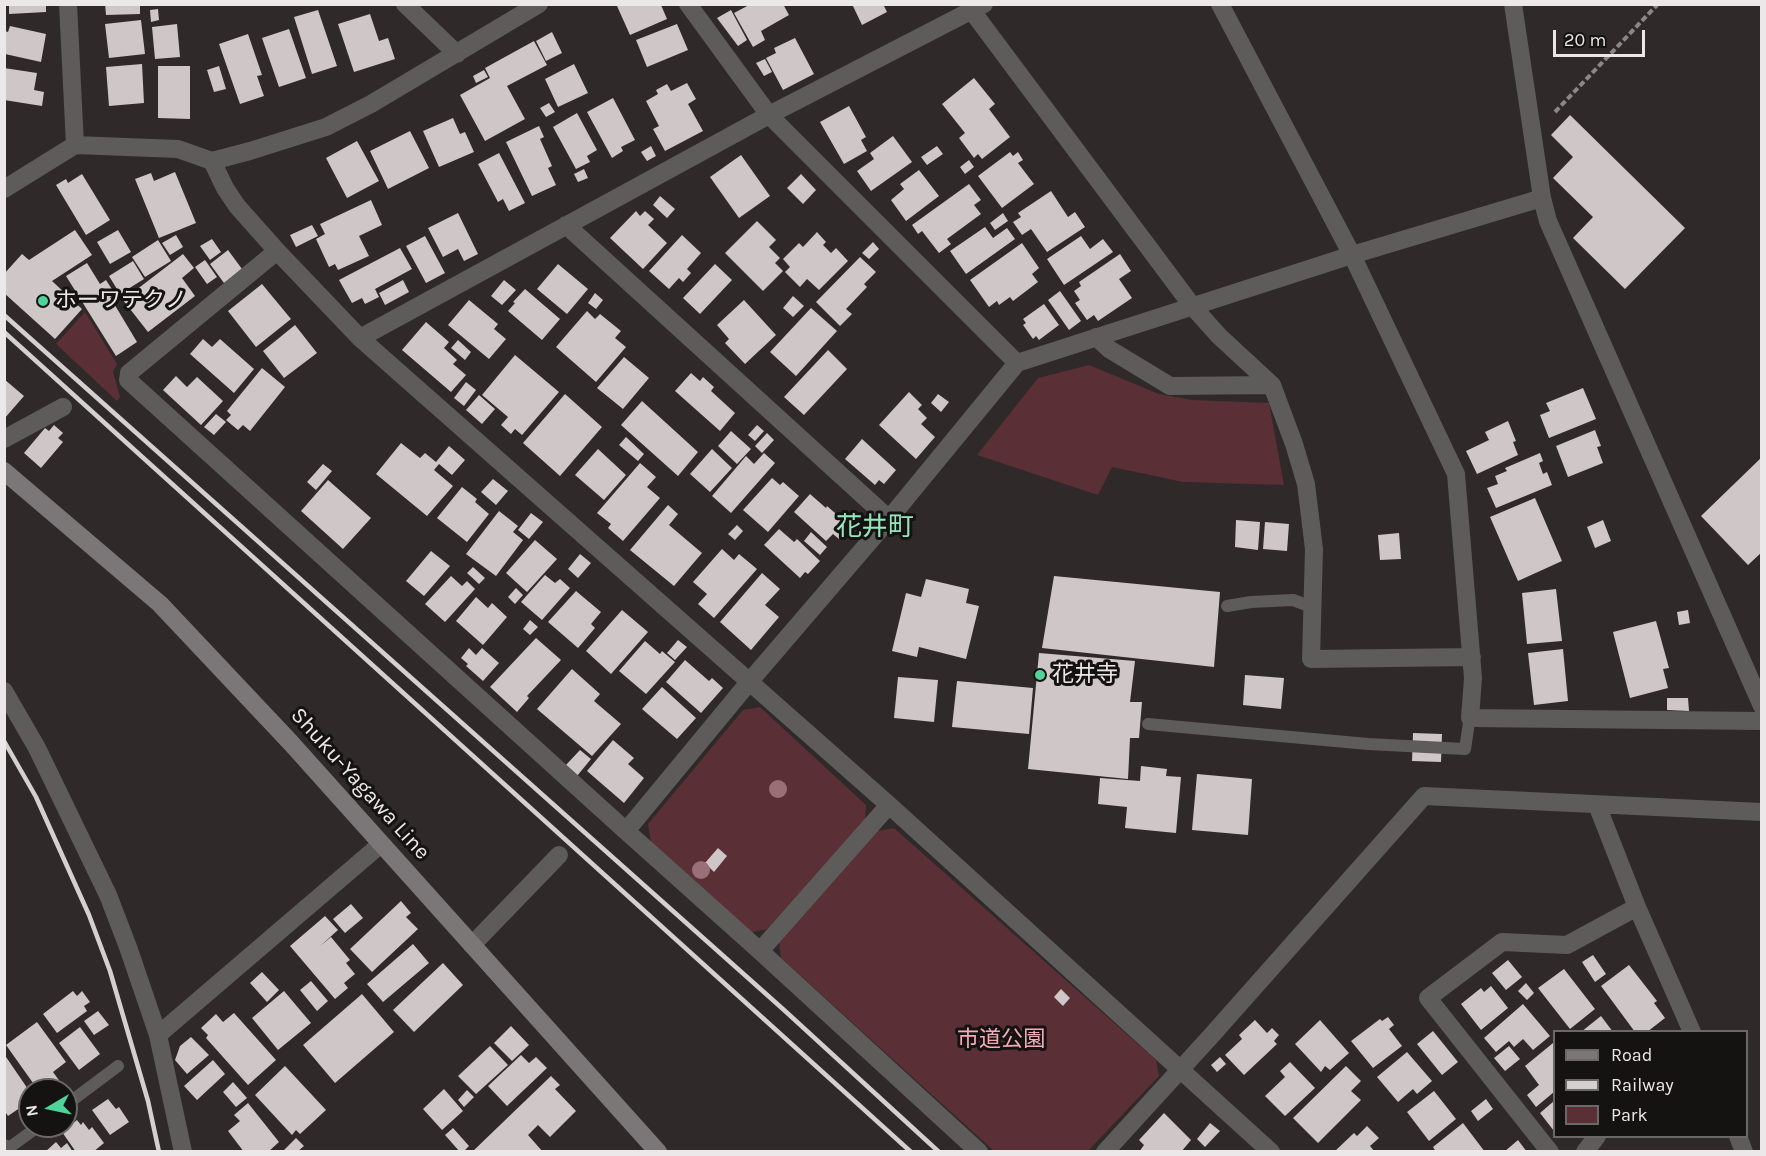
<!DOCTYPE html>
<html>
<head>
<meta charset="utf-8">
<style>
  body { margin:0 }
  #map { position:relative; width:1766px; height:1156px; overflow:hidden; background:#2f2929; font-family:Karla,sans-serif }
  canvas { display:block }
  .frame { position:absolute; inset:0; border:6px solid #ece8e9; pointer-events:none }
  .legend { position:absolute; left:1553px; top:1030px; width:195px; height:108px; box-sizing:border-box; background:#151212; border:2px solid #6b6868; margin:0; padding:8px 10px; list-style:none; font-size:18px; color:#ece8e9 }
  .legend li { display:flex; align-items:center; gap:12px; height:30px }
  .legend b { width:30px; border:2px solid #6b6868 }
  .north { position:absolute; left:18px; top:1078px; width:60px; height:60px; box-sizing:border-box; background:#151212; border:2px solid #6b6868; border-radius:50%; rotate:261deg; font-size:16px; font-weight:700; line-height:24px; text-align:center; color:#ece8e9 }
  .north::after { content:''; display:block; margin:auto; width:21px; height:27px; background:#4ed399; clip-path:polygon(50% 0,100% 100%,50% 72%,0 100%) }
  .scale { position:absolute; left:1553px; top:30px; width:92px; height:27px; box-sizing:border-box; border:3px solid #ece8e9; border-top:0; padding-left:8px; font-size:18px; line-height:21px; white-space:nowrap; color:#ece8e9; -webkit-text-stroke:4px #151212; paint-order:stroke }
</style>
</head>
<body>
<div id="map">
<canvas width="1766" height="1156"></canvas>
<div class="frame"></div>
<ul class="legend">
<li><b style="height:8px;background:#7b7677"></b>Road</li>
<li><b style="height:8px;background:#d4d0d1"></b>Railway</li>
<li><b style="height:16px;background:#5a2f35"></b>Park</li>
</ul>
<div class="north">N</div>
<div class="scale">20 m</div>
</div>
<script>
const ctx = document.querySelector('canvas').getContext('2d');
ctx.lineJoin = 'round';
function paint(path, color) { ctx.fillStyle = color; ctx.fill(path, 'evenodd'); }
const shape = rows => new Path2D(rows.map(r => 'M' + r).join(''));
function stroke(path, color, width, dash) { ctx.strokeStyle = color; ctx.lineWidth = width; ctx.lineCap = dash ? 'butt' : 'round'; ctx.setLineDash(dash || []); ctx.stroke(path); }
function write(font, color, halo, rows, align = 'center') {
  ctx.font = font + ' Karla,"Noto Sans JP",sans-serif'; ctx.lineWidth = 6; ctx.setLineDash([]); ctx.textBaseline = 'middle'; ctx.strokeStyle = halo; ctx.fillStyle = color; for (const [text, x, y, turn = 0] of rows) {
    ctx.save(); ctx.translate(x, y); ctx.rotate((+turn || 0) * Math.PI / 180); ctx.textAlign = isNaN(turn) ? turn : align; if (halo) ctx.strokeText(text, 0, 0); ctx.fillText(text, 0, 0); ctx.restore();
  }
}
paint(shape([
  [85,312,117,364,113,372,120,397,117,401,56,344],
  [1089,365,1159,394,1192,400,1269,403,1284,485,1183,482,1112,467,1098,495,977,455,1038,378],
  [760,707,866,805,865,820,767,929,752,932,651,843,648,824,743,710],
  [894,828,1156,1060,1159,1076,1088,1151,994,1151,781,958,779,942,877,831]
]), '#5a2f35');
paint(shape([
  [9,4,46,4,46,12,9,14],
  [105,4,140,4,140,14,106,15],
  [751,4,783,4,789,15,761,31,765,40,753,47,734,13],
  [852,4,883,4,887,12,862,25],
  [621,5,661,5,667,19,630,35,617,6],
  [158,9,159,20,151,22,150,10],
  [318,10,337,66,312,74,294,17],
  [731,10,747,40,738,46,717,18],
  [370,14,379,41,388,38,395,59,354,72,338,24],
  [141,20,145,54,109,58,105,24],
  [177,24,180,57,155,59,152,27],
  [677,24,688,50,647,67,636,40],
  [10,26,46,34,41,62,5,54,5,31,8,32],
  [289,29,306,78,279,87,262,38],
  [552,32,562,53,546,61,536,41],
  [248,34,262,75,257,76,264,96,240,104,219,44],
  [795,38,814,74,783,90,766,58,776,53,774,48],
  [534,41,547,65,507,86,525,119,485,141,460,95,490,78,485,68],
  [765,59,772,72,764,76,756,63],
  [142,64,144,103,109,106,106,67],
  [574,64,588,93,558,107,545,79],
  [158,66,190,66,190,119,158,118],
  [219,66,226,89,214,92,207,70],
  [4,68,37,73,34,90,44,92,42,106,4,100],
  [484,70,488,77,476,83,473,76],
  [974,78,995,104,989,109,1010,137,982,159,978,154,974,158,959,138,965,133,942,104],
  [687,83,696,99,688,104,703,131,665,151,653,129,659,126,646,101,658,94,656,90,667,84,671,91],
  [613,98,635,140,621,147,623,151,612,158,587,112],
  [549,103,555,112,546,117,540,108],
  [849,106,866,137,861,140,867,151,844,164,820,122],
  [577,113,597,150,587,156,590,162,576,169,553,127],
  [1570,115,1685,228,1625,289,1573,238,1593,217,1553,178,1573,157,1551,135],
  [453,118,460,134,465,132,474,152,439,167,423,131],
  [539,126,544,137,540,139,552,166,548,168,556,185,532,196,506,142],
  [410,131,429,168,388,189,370,151],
  [893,136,912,162,871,191,857,171,874,159,870,153],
  [357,141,379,181,347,198,326,158],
  [651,146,656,156,647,161,641,152],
  [937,146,943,154,927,165,921,157],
  [1010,152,1013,156,1018,152,1023,160,1018,163,1034,184,1002,208,978,176],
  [499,153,525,203,509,211,503,199,498,202,478,164],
  [741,155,770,196,739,218,710,177],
  [969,160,974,167,965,174,960,167],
  [584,169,588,178,578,182,574,174],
  [919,170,939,196,906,221,891,200,904,189,900,184],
  [175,172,196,223,159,238,135,179,151,173,154,181],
  [82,174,110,220,86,235,56,185,66,179,68,183],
  [801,174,816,190,803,204,787,188],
  [969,184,981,200,974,205,981,214,947,239,951,244,939,253,922,231,918,234,912,225],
  [1051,191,1068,217,1075,212,1085,227,1047,252,1031,229,1022,235,1013,222,1021,217,1018,213],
  [660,196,675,209,667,218,653,205],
  [371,200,382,225,359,236,369,256,338,270,335,264,329,267,316,239,325,234,320,224],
  [636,211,640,216,645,211,654,219,648,225,667,243,643,269,610,238],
  [458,213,478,254,464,261,458,249,443,257,428,228],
  [1003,213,1008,221,995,230,990,223],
  [757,221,776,240,769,247,780,258,775,263,783,271,763,291,725,253],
  [312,225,318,236,296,247,290,235],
  [985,227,993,238,1007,228,1015,239,966,274,950,251],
  [75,230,92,255,52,281,82,309,55,339,4,293,4,274,22,254,29,260],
  [118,230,131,252,110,264,97,242],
  [817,232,826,242,823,245,831,253,836,248,848,261,819,290,807,279,800,287,785,272,790,267,783,259,799,243,803,247],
  [176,235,183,247,170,255,162,243],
  [682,235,701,253,687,269,691,273,683,282,679,278,669,289,649,271],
  [425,236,445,273,426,283,406,246],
  [1081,236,1090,249,1103,239,1113,252,1064,285,1047,259],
  [212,239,221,252,210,260,200,246],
  [158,240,171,261,145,277,132,257],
  [873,242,879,249,869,259,862,253],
  [1022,243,1039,268,1032,274,1038,282,1013,301,1010,297,999,305,997,301,989,307,970,280],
  [400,248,412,269,375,289,379,297,365,304,362,298,352,303,339,280],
  [228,250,242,269,224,283,210,264],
  [183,254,194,268,182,278,195,296,148,332,123,300],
  [1120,254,1131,271,1119,279,1132,298,1098,321,1094,315,1087,320,1075,303,1080,300,1074,291,1081,286,1079,282],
  [860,257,876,272,864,284,867,287,846,309,852,314,840,326,816,302],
  [205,260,217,277,207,284,195,267],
  [133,261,144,279,120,294,109,276],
  [87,263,100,284,106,280,115,294,110,297,137,342,116,356,66,276],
  [558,264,588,289,567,314,537,289],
  [715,264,732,280,700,314,683,298],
  [403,280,409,292,385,305,379,293],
  [504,280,516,290,502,305,491,296],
  [262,284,291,319,256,347,228,311],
  [525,289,560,319,542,340,508,311,515,303,513,302],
  [1060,291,1081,321,1069,330,1048,300],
  [595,293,603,300,596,309,588,303],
  [793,296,804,306,793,317,783,308],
  [469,300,498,324,494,329,506,339,489,359,448,325],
  [744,300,776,335,745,364,725,343,729,339,717,325],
  [1044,304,1059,325,1039,340,1036,336,1033,339,1023,325,1026,323,1023,319],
  [811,308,837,331,796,376,770,352],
  [587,311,595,319,600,314,621,331,615,338,626,347,596,382,556,347],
  [426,322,449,342,444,348,457,360,453,364,466,375,451,392,402,350],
  [295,325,317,353,284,378,263,351],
  [203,339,212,347,220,339,254,369,234,393,190,354],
  [458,340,471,352,465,360,451,348],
  [828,350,847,369,804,415,784,397],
  [515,355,559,392,522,435,515,429,511,434,501,425,508,417,482,395],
  [624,357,649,378,623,409,597,388],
  [262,368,285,387,250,431,243,425,238,430,226,420,231,415,227,411],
  [691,373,700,381,703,377,714,387,711,391,735,413,720,431,675,391],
  [176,376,187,387,197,377,223,401,201,425,163,390],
  [4,379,24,396,4,419],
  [466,382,476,390,464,406,454,398],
  [1583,388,1596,419,1549,438,1540,415,1550,411,1546,403],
  [909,392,922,405,918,409,927,418,921,424,935,437,916,459,879,425],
  [565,394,602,427,560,476,523,443],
  [938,394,949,402,941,412,931,403],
  [479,395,495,409,482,424,466,410],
  [642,401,698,452,678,476,621,425],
  [216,414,226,422,214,435,204,427],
  [1508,421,1516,441,1513,442,1518,455,1477,474,1466,451,1489,440,1485,432],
  [54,425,63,433,58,438,63,442,41,468,24,453,45,428,49,431],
  [757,425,764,431,755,441,748,435],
  [1595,430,1601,446,1597,447,1603,463,1568,477,1556,446],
  [731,431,751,449,737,464,718,446],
  [767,433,774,440,762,453,755,446],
  [626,437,644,454,638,461,619,445],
  [862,439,896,470,884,484,879,480,875,485,845,459],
  [401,443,420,458,425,453,436,462,449,446,465,460,452,475,439,464,434,470,453,486,427,516,376,474],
  [598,449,626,475,604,500,575,475],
  [712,449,732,468,710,492,690,474],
  [764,453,775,463,731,513,712,496,746,456,754,464],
  [1540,453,1543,461,1539,463,1543,474,1547,472,1552,485,1496,508,1487,488,1498,484,1495,476,1507,471,1505,468],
  [1762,457,1762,552,1748,565,1701,516],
  [640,463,656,477,647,487,660,498,623,541,608,528,611,524,597,513],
  [323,464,332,471,316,490,307,482],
  [772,478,780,485,783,482,799,496,768,532,743,510],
  [493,479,508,491,496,505,481,492],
  [328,480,371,518,343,549,301,511],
  [462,487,477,499,475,502,489,514,467,542,437,518],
  [810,494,826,508,827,506,850,526,839,539,833,534,826,541,794,512],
  [1535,498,1562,561,1518,581,1490,517],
  [668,505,678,514,669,525,702,553,674,586,630,550],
  [499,511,518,526,513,532,523,540,496,576,466,554],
  [531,513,543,522,529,539,518,530],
  [1236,520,1260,522,1258,550,1235,547],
  [1603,520,1611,541,1595,548,1587,527],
  [1265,522,1289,524,1287,551,1263,549],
  [737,525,743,531,735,540,728,534],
  [779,529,794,542,797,539,820,561,808,574,805,572,800,578,764,545],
  [811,532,827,547,820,555,804,541],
  [1399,533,1401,559,1380,560,1378,535],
  [535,540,557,559,527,592,506,573],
  [722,549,734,560,739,554,757,569,714,618,698,604,707,594,693,582],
  [431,551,450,566,424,596,406,581],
  [580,554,591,563,578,578,568,569],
  [473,567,485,578,479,584,467,573],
  [762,573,780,589,765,605,779,617,751,650,720,622],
  [545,575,555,583,560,579,570,588,542,620,521,602],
  [451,576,462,586,467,581,475,589,445,622,425,604],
  [1054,576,1220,592,1214,667,1042,648],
  [926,579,969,589,966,603,979,606,966,659,919,647,917,657,892,651,906,593,921,597],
  [516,588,523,595,515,604,508,597],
  [1556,589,1562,641,1527,644,1522,593],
  [576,591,601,612,591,624,595,628,578,648,548,622],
  [476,597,488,608,492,603,507,617,483,645,456,621],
  [622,610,648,632,611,674,586,651],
  [1688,610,1690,623,1679,625,1677,612],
  [530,620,538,627,530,635,523,629],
  [1656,621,1669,668,1663,669,1668,688,1630,698,1613,632],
  [536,638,561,660,527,696,529,698,517,712,490,687],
  [678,640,687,647,675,660,667,653],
  [645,641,660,654,662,651,675,662,646,694,619,671],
  [469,648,476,655,482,648,499,663,483,681,466,666,468,664,461,658],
  [1563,649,1568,701,1534,705,1528,653],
  [1039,653,1135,661,1130,702,1142,702,1139,738,1130,738,1128,779,1028,769],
  [685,660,709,681,712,678,723,688,701,713,666,682],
  [572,669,600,694,594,701,621,724,592,756,537,709],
  [1245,675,1284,678,1281,709,1243,705],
  [898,677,938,680,934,722,894,718],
  [957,681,1033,688,1029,734,952,727],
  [662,687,696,718,677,739,642,709],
  [1667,698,1688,698,1689,711,1667,710],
  [1413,733,1442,734,1441,762,1412,761],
  [613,740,634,758,628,764,644,778,624,803,587,771],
  [580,750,591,759,577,776,565,766],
  [1141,766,1167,769,1166,776,1181,777,1176,833,1125,828,1127,807,1098,804,1100,778,1140,781],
  [1197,774,1252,779,1248,835,1192,830],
  [718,848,727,856,714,872,705,863],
  [401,901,411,913,406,917,418,929,372,972,350,949],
  [351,904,363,918,345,933,333,919],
  [325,916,338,930,319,947,331,937,350,960,346,963,355,974,344,983,348,988,335,999,290,946],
  [413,944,429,963,383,1002,367,984],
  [1593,955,1606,974,1595,982,1582,962],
  [1508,960,1522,977,1506,990,1492,973],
  [443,963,463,985,414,1032,393,1010],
  [1629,965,1657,1001,1654,1003,1665,1018,1647,1032,1635,1032,1601,986],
  [1564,969,1595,1009,1570,1029,1538,988],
  [262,972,279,990,267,1002,250,983],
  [311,981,328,1001,317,1011,300,990],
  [1526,983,1534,993,1527,1000,1518,991],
  [1491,986,1508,1008,1481,1030,1461,1004,1481,988,1484,992],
  [1061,989,1070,998,1063,1006,1054,997],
  [73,991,77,996,82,991,90,1002,84,1006,87,1011,57,1033,43,1014],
  [284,991,311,1023,278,1050,252,1018],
  [362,994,394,1032,335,1083,303,1045],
  [1523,1004,1550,1036,1533,1050,1523,1039,1514,1047,1509,1041,1496,1052,1484,1038],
  [98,1011,109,1025,94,1035,84,1021],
  [234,1013,276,1060,248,1085,206,1038,208,1035,201,1028,216,1014,223,1022],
  [1601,1016,1613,1032,1581,1032],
  [1388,1017,1394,1025,1389,1029,1402,1046,1373,1068,1351,1041,1380,1019,1382,1021],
  [1255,1020,1267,1033,1272,1028,1279,1035,1274,1041,1277,1044,1244,1075,1225,1055,1242,1039,1239,1035],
  [1320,1020,1349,1053,1330,1070,1325,1066,1321,1072,1295,1044],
  [37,1022,66,1062,53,1072,61,1083,51,1090,38,1090,6,1045],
  [511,1026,529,1045,512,1061,494,1043],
  [80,1027,100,1054,79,1070,59,1043],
  [1433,1031,1458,1062,1442,1075,1417,1044],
  [191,1037,209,1055,187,1074,175,1060,180,1046],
  [1553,1043,1554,1092,1536,1107,1527,1095,1539,1085,1525,1066],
  [490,1046,508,1065,476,1094,458,1076],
  [1509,1046,1520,1059,1505,1071,1494,1058],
  [1407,1052,1432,1081,1417,1094,1413,1089,1398,1102,1377,1077],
  [4,1054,30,1092,30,1101,8,1116,4,1110],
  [521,1055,529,1063,536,1057,547,1068,507,1106,488,1086],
  [1220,1057,1226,1064,1217,1072,1211,1065],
  [213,1060,225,1074,197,1100,184,1086],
  [1290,1062,1315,1088,1285,1116,1265,1096,1285,1077,1280,1071],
  [285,1066,326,1110,300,1134,296,1130,292,1135,255,1095],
  [1346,1066,1361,1081,1351,1091,1361,1100,1318,1143,1293,1118],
  [551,1076,560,1085,555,1089,576,1111,550,1137,538,1125,528,1135,543,1152,472,1152],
  [233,1082,247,1098,236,1107,223,1092],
  [444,1089,463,1111,442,1130,423,1109],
  [467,1090,474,1097,464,1107,458,1100],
  [1434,1091,1456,1119,1429,1141,1407,1112],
  [108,1099,116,1109,119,1107,129,1122,110,1135,92,1110],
  [1486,1099,1493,1109,1478,1121,1471,1111],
  [1554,1101,1554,1131,1540,1113],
  [248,1103,279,1142,268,1152,244,1152,228,1131,240,1121,234,1115],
  [1164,1113,1191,1140,1181,1152,1139,1152,1144,1145,1139,1140],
  [77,1120,81,1125,83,1122,89,1130,92,1127,104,1143,93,1152,76,1152,62,1132],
  [1210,1123,1220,1131,1205,1147,1197,1139],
  [1463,1123,1485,1152,1436,1152,1433,1147],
  [1367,1126,1379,1138,1370,1146,1375,1152,1334,1152,1354,1133,1357,1136],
  [453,1128,469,1146,463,1152,460,1152,445,1135],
  [296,1138,304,1146,297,1152,282,1152],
  [1518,1140,1527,1152,1504,1152],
  [56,1142,61,1148,67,1143,73,1152,45,1152]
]), '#cec6c7');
stroke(shape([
  [1555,112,1658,4]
]), '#8c8787', 4, [6, 3]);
stroke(shape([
  [1227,606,1251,602,1293,600,1312,607],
  [1148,724,1368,744,1465,749,1470,716],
  [66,1105,118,1066],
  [6,1150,39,1126]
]), '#5e5b5b', 12);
stroke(shape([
  [68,4,75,145],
  [405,4,457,54],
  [688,4,769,115,1017,363],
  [1220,4,1352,255,1456,474,1473,678,1470,718,1762,721],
  [1513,4,1542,198,1548,221,1762,706],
  [972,11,1193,307,1219,336,1272,385,1294,444,1306,484,1314,549,1311,659,1472,657],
  [212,161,225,188,237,206,277,251,360,338,889,805,1271,1152],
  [4,189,75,145,178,149,212,161,250,151,326,127,371,104,539,4],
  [566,225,889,519],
  [277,251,129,373,128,380,626,831,760,951,979,1152],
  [1096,337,1109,349,1170,386,1272,385],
  [360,338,769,115,984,4],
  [4,439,63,407],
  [4,691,37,748,108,895,128,947,158,1035,183,1152],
  [1597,805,1637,907,1692,1032],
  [626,831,750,681,889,519,1017,363,1352,255,1542,198],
  [472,945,559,855],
  [760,951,889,805],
  [158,1035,381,844],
  [1738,1136,1744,1152],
  [4,1148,7,1152],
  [1105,1152,1211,1036,1424,796,1762,812],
  [1550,1152,1428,998,1502,942,1567,945,1637,907],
  [1585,1152,1597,1136]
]), '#5e5b5b', 18);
stroke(shape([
  [4,471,160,604,291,743,658,1152]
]), '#7b7677', 18);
stroke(shape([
  [4,315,784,1010,939,1152],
  [4,332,911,1152],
  [4,741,36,797,89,915,110,971,148,1101,159,1152]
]), '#d4d0d1', 4.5);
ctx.fillStyle = '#9b7075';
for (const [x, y] of [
  [778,789],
  [701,870]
]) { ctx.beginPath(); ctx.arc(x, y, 9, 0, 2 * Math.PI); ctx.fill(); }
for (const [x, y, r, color] of [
  [43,301,6,"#4ed399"],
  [1040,675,6,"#4ed399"]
]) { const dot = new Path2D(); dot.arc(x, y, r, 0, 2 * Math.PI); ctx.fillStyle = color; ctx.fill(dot); stroke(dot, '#151212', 2); }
write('22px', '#ece8e9', '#151212', [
  ["ホーワテクノ",55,301],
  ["花井寺",1052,675]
], 'left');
write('22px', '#ece8e9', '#151212', [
  ["Shuku-Yagawa Line",360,784,48]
]);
write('22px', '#f4abb4', '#151212', [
  ["市道公園",1001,1040]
]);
write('26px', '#95e7bd', '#151212', [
  ["花井町",875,528]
]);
</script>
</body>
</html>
